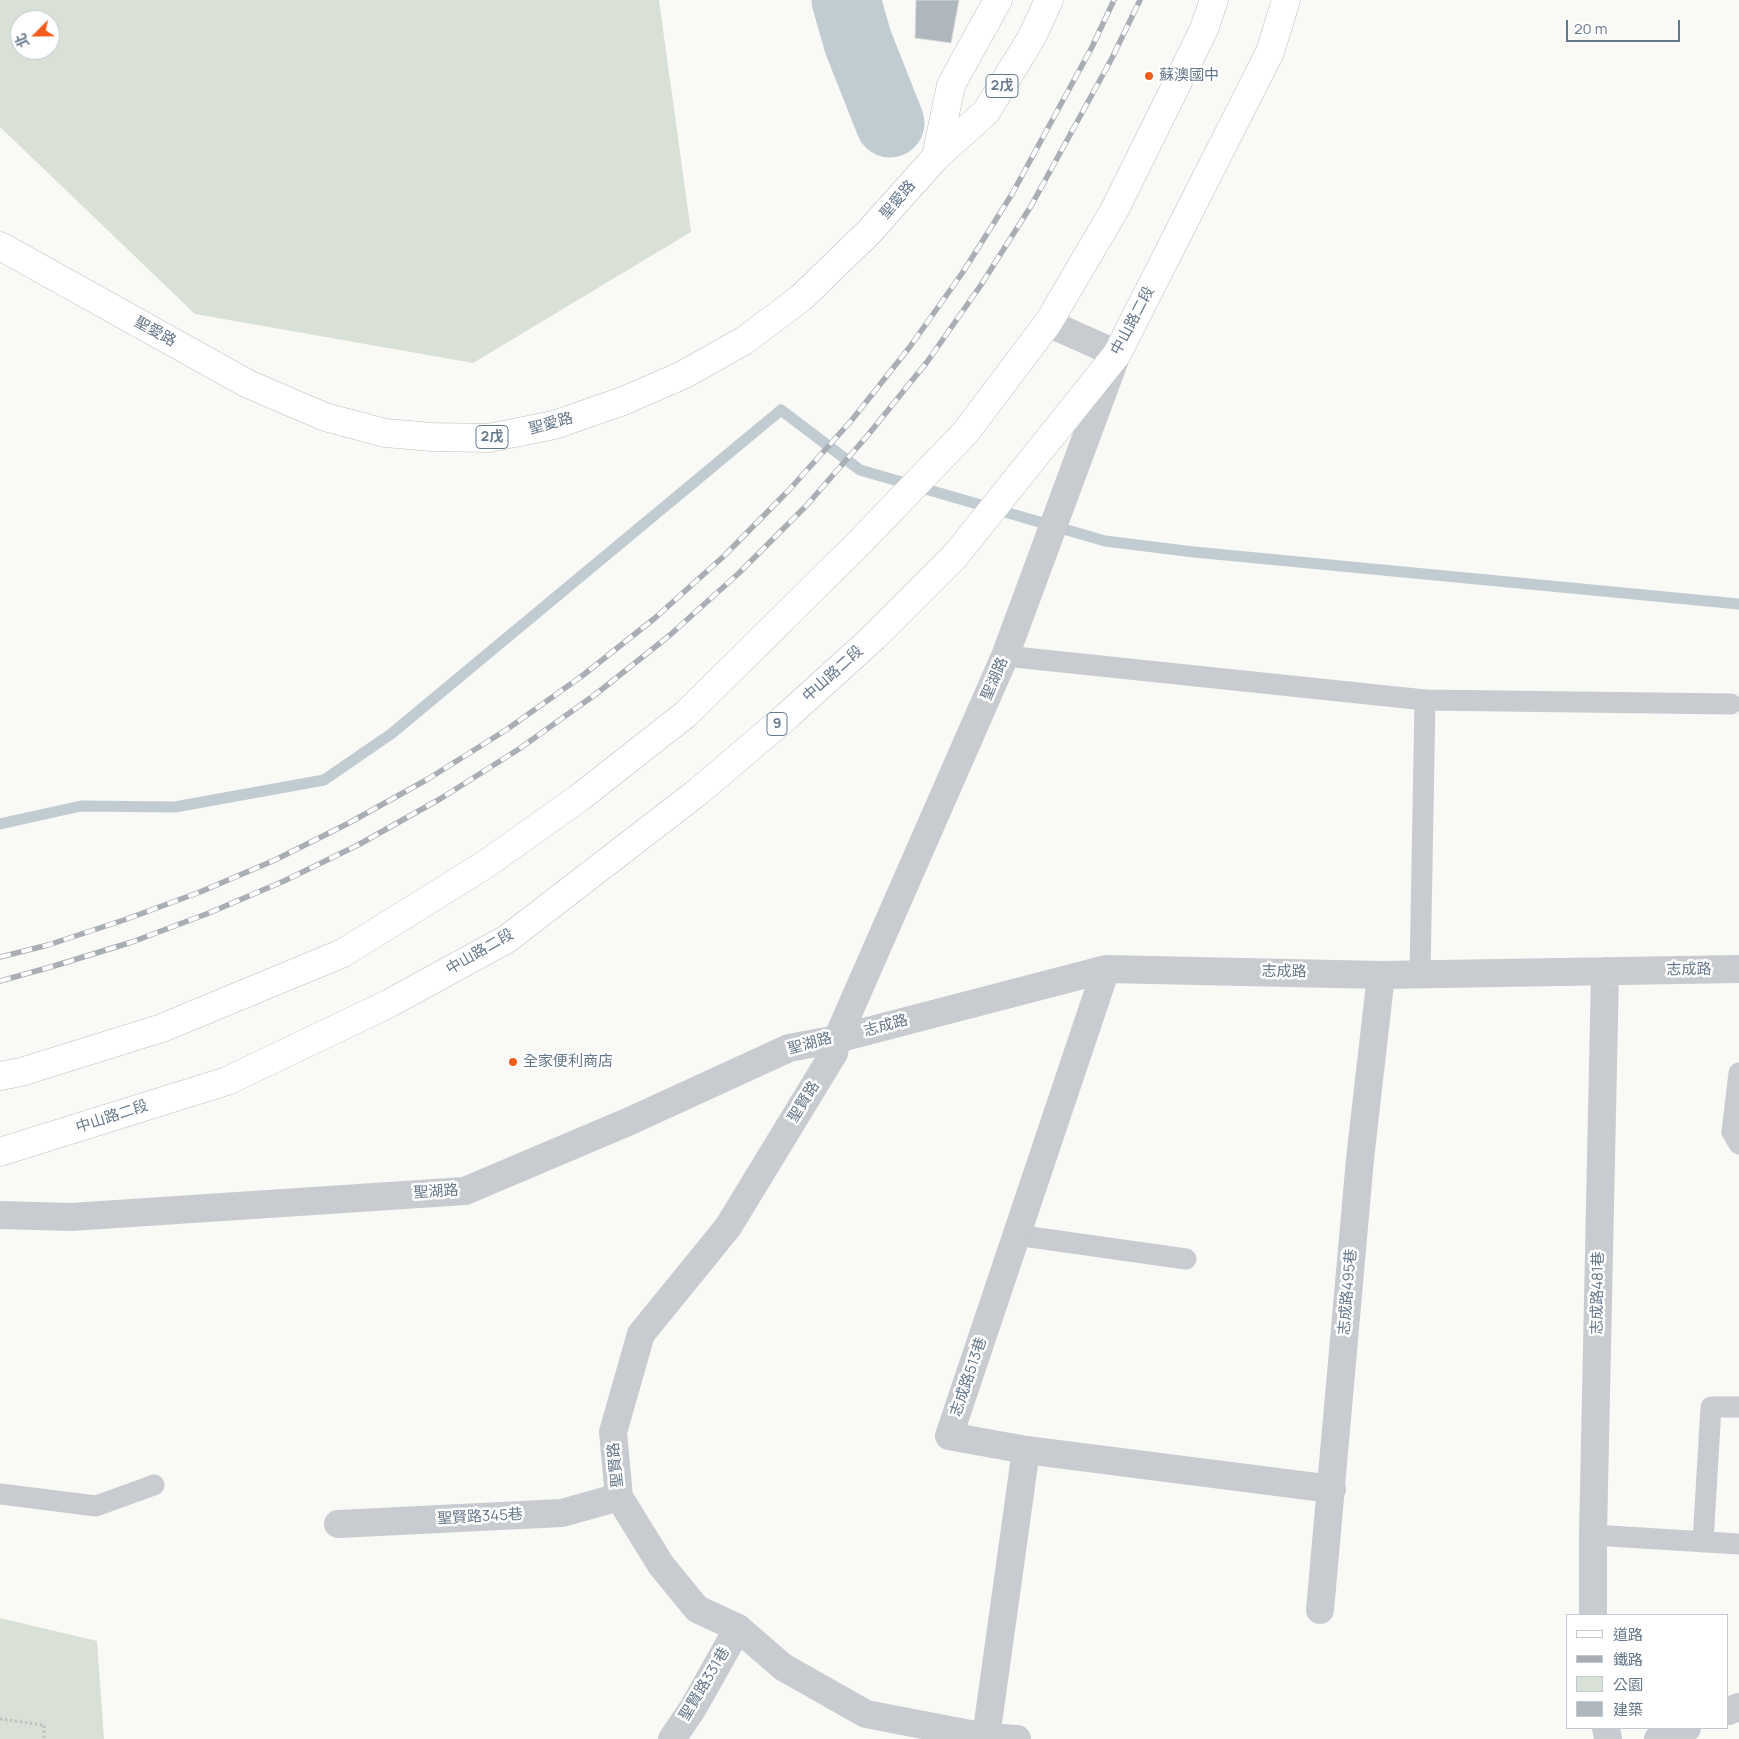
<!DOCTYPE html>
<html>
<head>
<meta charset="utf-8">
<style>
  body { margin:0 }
  #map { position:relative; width:1739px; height:1739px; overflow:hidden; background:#f9f9f6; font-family:Manrope,"Noto Sans TC",sans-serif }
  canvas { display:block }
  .legend { position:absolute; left:1566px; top:1614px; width:162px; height:115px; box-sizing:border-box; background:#fff; border:1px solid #c1c9d0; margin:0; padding:6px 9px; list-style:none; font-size:15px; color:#65778a }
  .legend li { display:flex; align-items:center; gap:10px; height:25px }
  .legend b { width:25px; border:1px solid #c1c9d0 }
  .north { position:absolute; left:10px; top:10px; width:50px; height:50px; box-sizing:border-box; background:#fff; border:1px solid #c1c9d0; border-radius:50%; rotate:247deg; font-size:14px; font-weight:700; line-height:20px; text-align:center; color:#65778a }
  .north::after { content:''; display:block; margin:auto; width:18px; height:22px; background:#f45c1b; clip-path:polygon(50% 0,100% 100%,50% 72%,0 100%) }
  .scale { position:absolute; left:1566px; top:20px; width:114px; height:22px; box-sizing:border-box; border:2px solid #65778a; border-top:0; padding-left:6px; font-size:15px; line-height:18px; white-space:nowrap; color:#65778a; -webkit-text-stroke:4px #fff; paint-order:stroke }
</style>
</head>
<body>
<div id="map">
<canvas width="1739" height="1739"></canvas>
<ul class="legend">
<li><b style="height:6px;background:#fff"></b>道路</li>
<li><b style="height:6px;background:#a8aeb4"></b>鐵路</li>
<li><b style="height:14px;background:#d9e1d6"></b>公園</li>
<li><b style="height:14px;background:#aeb7be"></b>建築</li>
</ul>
<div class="north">北</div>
<div class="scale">20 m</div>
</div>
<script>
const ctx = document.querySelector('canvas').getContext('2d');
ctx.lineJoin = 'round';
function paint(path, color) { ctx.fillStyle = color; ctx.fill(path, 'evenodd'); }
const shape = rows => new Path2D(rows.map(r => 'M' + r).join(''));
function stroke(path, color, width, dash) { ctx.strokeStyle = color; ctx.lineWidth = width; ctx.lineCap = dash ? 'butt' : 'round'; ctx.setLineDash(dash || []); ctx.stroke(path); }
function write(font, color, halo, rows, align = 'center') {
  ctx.font = font + ' Manrope,"Noto Sans TC",sans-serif'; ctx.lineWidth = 5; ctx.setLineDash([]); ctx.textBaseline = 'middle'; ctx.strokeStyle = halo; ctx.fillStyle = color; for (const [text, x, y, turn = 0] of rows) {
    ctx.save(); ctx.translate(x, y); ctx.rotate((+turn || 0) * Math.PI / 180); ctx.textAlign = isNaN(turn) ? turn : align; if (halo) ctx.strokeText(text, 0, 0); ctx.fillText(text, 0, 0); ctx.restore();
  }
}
paint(shape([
  [0,0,659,0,691,232,473,363,195,314,0,127],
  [20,20,50,20,50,50,20,50],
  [0,1618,97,1641,104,1739,0,1739]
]), '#d9e1d6');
stroke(shape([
  [0,824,81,806,175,807,324,780,391,734,781,410,860,470,1105,541,1194,552,1739,604]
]), '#c1ccd2', 11);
stroke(shape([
  [846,0,858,42,890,123]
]), '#c1ccd2', 69);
const building = shape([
  [916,0,959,0,951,43,915,38,916,0]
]);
paint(building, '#aeb7be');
stroke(building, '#dadad8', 1);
const primary = shape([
  [936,157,951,85,998,0],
  [0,246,248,384,325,417,385,433,432,437,489,438,554,425,623,401,683,375,745,340,801,298,869,232,936,157,986,112,1032,37,1049,0],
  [0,1076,21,1072,162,1028,343,953,486,864,579,798,686,714,857,545,965,433,1048,323,1115,209,1204,29,1214,0],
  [0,1152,227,1081,388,1004,507,939,699,791,786,717,874,637,955,556,1117,354,1270,52,1286,0]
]);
stroke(primary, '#bbbfc3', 29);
stroke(shape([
  [0,1719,44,1725,44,1739]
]), '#bfc2c4', 3, [2.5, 2.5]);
stroke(shape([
  [1005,656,1425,700],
  [1420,974,1425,700,1731,704],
  [1739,1073,1732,1132,1739,1144],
  [1016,1235,1186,1259],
  [0,1494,96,1506,154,1485],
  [1593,1535,1739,1544],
  [1703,1542,1711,1407,1739,1407]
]), '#c8ccd0', 21);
stroke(shape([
  [0,1215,71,1217,465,1191,630,1121,789,1048,837,1039,1005,656,1117,354,1048,323],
  [1026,1450,1332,1489],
  [338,1524,562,1513,619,1497],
  [1320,1610,1360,1159,1381,975],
  [1593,1615,1593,1535,1605,971],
  [1728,1711,1739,1707],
  [1606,1728,1608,1739],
  [986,1737,1026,1450,949,1436,1106,969],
  [672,1739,693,1708,738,1628],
  [1017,1739,986,1737,866,1714,783,1667,738,1628,697,1609,661,1565,619,1497,613,1432,641,1334,728,1227,834,1053,837,1039,1106,969,1381,975,1739,969],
  [1658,1739,1687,1728]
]), '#c8ccd0', 28);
stroke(primary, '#fff', 28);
const rail = shape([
  [0,957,48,945,124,920,200,892,275,860,347,824,428,779,506,730,582,676,655,618,724,556,789,490,851,421,909,348,963,272,1012,194,1092,47,1114,0],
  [0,981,54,966,132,942,209,913,284,881,358,845,440,799,519,749,596,694,670,635,739,573,806,506,868,435,927,362,981,285,1031,206,1112,58,1140,0]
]);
stroke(rail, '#a8aeb4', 5.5);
stroke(rail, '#fff', 4, [11]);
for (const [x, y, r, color] of [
  [1149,76,5,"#f45c1b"],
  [513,1062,5,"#f45c1b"]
]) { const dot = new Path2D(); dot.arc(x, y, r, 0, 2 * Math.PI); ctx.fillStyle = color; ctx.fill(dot); stroke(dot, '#fff', 2); }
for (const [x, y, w] of [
  [1002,86,32],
  [492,437,32],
  [777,724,20]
]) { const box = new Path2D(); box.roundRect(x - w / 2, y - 11.5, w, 23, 4); ctx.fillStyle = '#fff'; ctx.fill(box); stroke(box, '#65778a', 1); }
write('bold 14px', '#65778a', null, [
  ["2戊",1002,86],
  ["2戊",492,437],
  ["9",777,724]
]);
write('15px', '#65778a', '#fff', [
  ["蘇澳國中",1159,76],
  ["全家便利商店",523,1062]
], 'left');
write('15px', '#65778a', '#fff', [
  ["聖愛路",898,200,-49],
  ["中山路二段",1133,321,-62],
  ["聖愛路",155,332,29],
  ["聖愛路",551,424,-15],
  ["中山路二段",833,674,-42],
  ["聖湖路",995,679,-67],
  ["中山路二段",480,952,-30],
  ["志成路",1689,970,-1],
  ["志成路",1284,972,1],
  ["志成路",886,1026,-15],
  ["聖湖路",810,1044,-15],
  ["聖賢路",804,1102,-58],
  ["中山路二段",112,1117,-18],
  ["聖湖路",436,1192,-4],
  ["志成路495巷",1348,1292,-85],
  ["志成路481巷",1598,1293,-89],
  ["志成路513巷",969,1377,-71],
  ["聖賢路",616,1465,-96],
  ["聖賢路345巷",480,1517,-3],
  ["聖賢路331巷",705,1684,-59]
]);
</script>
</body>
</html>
